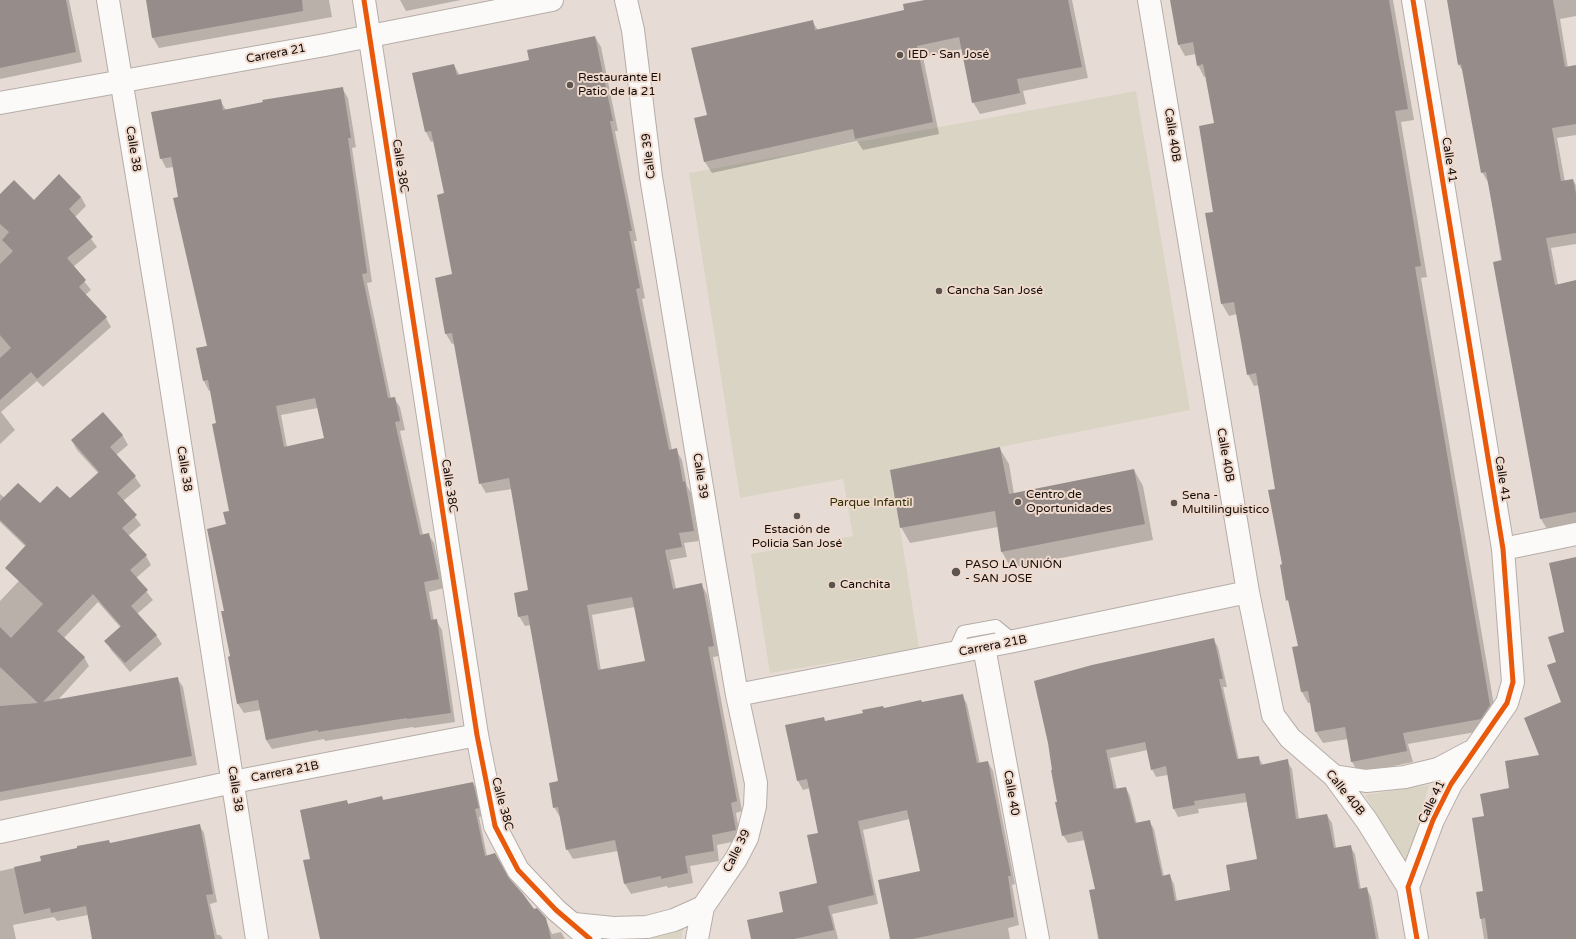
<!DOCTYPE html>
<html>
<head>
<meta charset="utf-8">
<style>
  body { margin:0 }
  canvas { display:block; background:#e7dcd5 }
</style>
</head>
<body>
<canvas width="1576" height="939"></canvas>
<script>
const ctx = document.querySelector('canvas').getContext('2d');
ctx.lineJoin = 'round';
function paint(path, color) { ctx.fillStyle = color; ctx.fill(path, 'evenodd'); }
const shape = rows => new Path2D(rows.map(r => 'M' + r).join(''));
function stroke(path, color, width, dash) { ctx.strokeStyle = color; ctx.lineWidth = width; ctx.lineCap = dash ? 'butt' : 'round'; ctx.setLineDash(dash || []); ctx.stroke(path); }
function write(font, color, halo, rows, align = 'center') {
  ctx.font = font + ' "Varela Round",sans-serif'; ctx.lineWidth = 4; ctx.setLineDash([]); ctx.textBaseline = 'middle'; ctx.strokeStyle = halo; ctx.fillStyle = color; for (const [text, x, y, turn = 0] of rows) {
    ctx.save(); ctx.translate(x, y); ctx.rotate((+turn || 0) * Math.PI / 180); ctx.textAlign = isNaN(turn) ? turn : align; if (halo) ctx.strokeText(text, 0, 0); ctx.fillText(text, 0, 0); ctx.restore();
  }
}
paint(shape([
  [1136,91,1190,410,1000,447,900,528,919,648,770,673,751,554,853,536,843,479,740,498,689,173],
  [1429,785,1407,864,1365,795],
  [684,927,681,939,616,939,613,936]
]), '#d9d4c3');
paint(shape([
  [0,0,69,0,82,62,0,79],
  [147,0,329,0,332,17,159,48,153,38],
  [400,0,461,0,406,11],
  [929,0,1072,0,1088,78,1023,91,1026,104,980,114,973,102,962,49,923,57,939,134,863,150,857,141,712,173,705,162,708,116,812,21,818,30,905,11],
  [1171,0,1393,0,1414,120,1401,122,1427,277,1421,278,1496,717,1487,730,1408,744,1413,762,1359,773,1352,762,1348,739,1323,743,1316,732,1311,703,1308,703,1302,692,1293,648,1299,647,1284,565,1277,490,1259,385,1254,386,1248,374,1237,314,1229,316,1222,304,1207,214,1215,213,1215,124,1207,76,1204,77,1198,65,1196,54,1185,56,1179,45],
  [1448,0,1576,0,1576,16,1560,19,1568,68,1576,66,1576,135,1557,138,1565,182,1573,180,1576,185,1576,244,1551,248,1558,285,1576,281,1576,523,1547,529,1541,519,1489,182,1488,182,1482,172,1464,73,1459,65],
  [595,37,601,47,618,131,615,131,637,241,634,241,645,298,642,299,672,450,676,450,682,460,687,486,691,493,699,541,684,543,687,557,670,560,676,589,701,584,707,594,719,656,713,657,742,811,736,813,741,840,717,845,719,861,690,866,693,883,668,888,667,886,631,894,625,884,618,851,573,859,567,849,560,817,554,807,559,782,531,625,525,626,519,616,529,591,512,489,486,493,480,483,455,343,452,344,446,334,453,275,445,194,434,141,431,142,426,132,414,74,454,65,460,76,530,61],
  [635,607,646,662,601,671,592,615],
  [342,88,348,98,356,147,352,148,372,282,367,283,391,399,394,398,400,407,405,430,400,431,423,535,428,534,434,543,444,588,429,592,434,621,436,620,442,630,455,722,414,728,413,727,325,741,324,739,272,749,266,740,261,710,244,713,238,704,225,612,227,525,230,511,211,390,209,391,204,381,197,348,208,346,174,199,180,198,174,167,166,168,161,158,220,100,226,110],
  [318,408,325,439,287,447,281,415],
  [59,176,81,197,86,206,75,217,97,247,73,267,91,290,85,295,106,318,111,327,43,387,37,381,1,412,15,430,0,444,0,195,34,201],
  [103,413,123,436,128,445,116,455,135,477,141,486,123,501,141,525,128,536,146,556,151,565,136,578,153,600,137,614,156,635,162,644,130,672,111,650,106,641,121,628,98,602,63,639,84,657,89,666,58,700,177,678,183,687,197,765,0,801,0,601,35,564,26,547,0,522,0,494,5,498,40,505,70,499,98,473,77,450,72,441],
  [1000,449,1009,464,1014,494,1134,470,1143,486,1153,540,1011,568,1002,552,998,527,910,543,901,527],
  [1576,559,1576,939,1484,939,1477,893,1484,892,1486,817,1541,756,1562,703,1557,662,1565,633],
  [1213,639,1218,647,1227,687,1223,687,1239,760,1258,757,1263,765,1287,761,1292,769,1299,820,1327,815,1332,823,1336,848,1350,846,1355,854,1361,890,1367,889,1371,897,1379,939,1098,939,1090,891,1096,890,1085,840,1068,843,1063,835,1052,771],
  [1148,750,1152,769,1156,777,1168,775,1174,809,1178,817,1199,813,1198,809,1247,802,1258,860,1231,891,1177,901,1174,884,1170,876,1164,877,1154,829,1149,821,1137,824,1130,796,1126,788,1117,790,1110,758],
  [962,695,967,704,980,764,988,762,993,771,1015,884,1012,885,1019,925,1008,928,1010,939,892,939,921,872,910,819,863,830,878,904,832,914,838,939,752,939,818,884,819,834,810,788,803,790,798,781,787,726,825,722],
  [473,783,478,791,483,816,479,817,487,856,533,910,545,918,552,934,561,932,565,939,324,939,311,859,346,801,348,804,382,797,384,801],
  [199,825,204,833,217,902,210,904,217,935,220,935,223,939,93,939,88,915,57,921,54,917,13,925,16,939,0,939,0,871,42,862,110,844]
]), '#0003');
paint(shape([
  [0,0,66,0,76,52,0,68],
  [146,0,302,0,303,11,152,38],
  [925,0,1068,0,1082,67,1017,79,1020,93,972,103,959,37,917,46,933,122,855,139,853,129,704,162,694,118,707,115,691,48,813,20,815,30,904,10,903,4],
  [1170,0,1389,0,1408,109,1395,111,1421,266,1415,267,1490,705,1481,719,1403,733,1407,751,1351,762,1345,727,1315,732,1308,691,1301,692,1292,647,1298,646,1288,600,1286,601,1280,565,1282,564,1268,490,1275,489,1256,373,1247,375,1234,302,1221,304,1205,213,1213,212,1199,126,1214,123,1203,64,1197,66,1193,42,1178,45],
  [1447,0,1553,0,1565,67,1576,65,1576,124,1552,128,1561,181,1573,179,1576,194,1576,233,1546,238,1555,285,1576,280,1576,512,1540,519,1493,262,1502,260,1486,172,1481,173,1461,64,1458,65],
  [595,36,613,121,610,121,632,231,629,231,640,288,636,289,669,450,677,448,683,482,685,481,694,531,679,533,682,547,665,550,673,589,702,583,714,646,708,647,737,801,731,803,736,830,712,835,714,851,685,856,688,873,661,879,661,876,624,884,615,840,566,850,558,807,553,808,549,783,558,781,528,615,518,617,514,593,528,590,509,478,479,484,452,333,445,334,435,278,452,274,437,195,444,193,431,131,425,132,412,73,454,64,457,75,529,60,527,50],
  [632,597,645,661,598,670,587,605],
  [343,87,351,138,348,138,367,273,362,274,388,398,395,397,400,421,395,422,420,535,429,533,439,579,424,582,431,620,437,619,451,713,407,719,407,718,318,732,318,730,266,740,258,700,237,704,228,657,230,656,221,611,224,611,207,529,226,524,223,512,229,511,212,424,216,423,208,380,203,381,196,348,207,346,173,198,178,197,171,157,160,159,151,112,221,99,223,110,263,102,262,100],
  [315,398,324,438,284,447,276,406],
  [59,174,81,197,69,209,93,237,67,258,86,280,79,287,107,317,37,379,31,372,0,400,0,358,11,348,0,335,0,264,13,251,2,240,9,232,0,224,0,194,14,180,34,200],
  [103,412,123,435,110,447,136,476,117,493,137,515,122,528,147,555,130,570,148,590,131,606,157,635,125,663,104,641,121,626,93,594,57,631,85,657,43,702,178,677,192,756,0,792,0,706,38,703,0,667,0,627,11,638,43,604,5,568,26,545,0,520,0,501,18,483,40,503,57,486,70,498,99,472,71,440],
  [1000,447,1009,494,1134,469,1145,524,1001,552,995,511,900,528,890,470],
  [1576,557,1576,939,1488,939,1485,918,1480,919,1476,892,1483,891,1472,818,1484,816,1480,794,1509,788,1505,761,1539,755,1524,718,1561,702,1547,665,1556,662,1548,637,1564,632,1549,563],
  [1214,638,1223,679,1219,679,1237,759,1259,756,1260,765,1288,759,1296,819,1327,814,1334,848,1351,845,1359,889,1367,887,1376,939,1099,939,1089,890,1095,889,1082,831,1062,836,1055,802,1057,802,1051,770,1052,770,1048,743,1034,681,1092,665],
  [1145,742,1151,770,1166,766,1173,809,1195,805,1194,801,1245,793,1257,859,1226,865,1230,890,1175,901,1170,874,1162,876,1150,820,1135,823,1126,787,1114,789,1106,750],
  [963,694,977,763,988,761,1011,876,1008,876,1014,917,913,939,890,939,878,880,920,871,907,810,858,821,874,895,828,906,834,930,794,939,751,939,747,920,783,912,779,892,817,883,807,835,818,833,807,779,797,781,785,725,824,717,825,721,863,713,862,710,883,706,884,708,921,700,922,702],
  [473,782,479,808,475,809,485,856,495,853,509,878,523,894,534,909,537,908,546,918,551,939,320,939,303,860,310,859,300,810,347,800,348,804,382,796,383,800],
  [200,824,213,894,206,895,215,939,92,939,86,906,51,913,50,908,24,914,14,867,41,861,40,856,77,848,77,846,109,840,110,843]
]), '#968d8a');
const service = shape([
  [953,654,963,632,996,626,1014,641]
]);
const minor = shape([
  [108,0,162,328,257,939],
  [364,0,477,735,495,826,518,870,556,910,590,939],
  [626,0,633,30,651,177,714,560,737,695,756,783,755,806,747,838,736,859,703,907,697,939],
  [1149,0,1248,592,1273,715,1290,738,1334,776,1367,821,1408,887],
  [1413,0,1503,549,1513,682,1507,703,1451,784,1433,820,1408,887,1417,939],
  [1503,549,1576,534],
  [984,647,1038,939],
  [737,695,1014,641,1248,592],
  [1334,776,1366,781,1405,777,1438,769,1470,752],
  [0,832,233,782,477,735],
  [574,924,613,928,647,927,674,920,703,907]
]);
const tertiary = shape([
  [0,103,325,45,552,0]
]);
stroke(service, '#b6ada7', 14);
stroke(minor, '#b6ada7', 24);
stroke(tertiary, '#b6ada7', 24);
stroke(service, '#fbfaf9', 12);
stroke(minor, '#fbfaf9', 22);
stroke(tertiary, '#fbfaf9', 22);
stroke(shape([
  [364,0,477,735,495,826,518,870,556,910,590,939],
  [1413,0,1503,549,1513,682,1507,703,1451,784,1433,820,1408,887,1417,939]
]), '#e8590c', 5);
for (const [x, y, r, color] of [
  [900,55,4,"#5d5450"],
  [570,85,4,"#5d5450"],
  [939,291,4,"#5d5450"],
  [1018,502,4,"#5d5450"],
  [1174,503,4,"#5d5450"],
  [797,516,4,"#5d5450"],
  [956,572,5,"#5d5450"],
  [832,585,4,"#5d5450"]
]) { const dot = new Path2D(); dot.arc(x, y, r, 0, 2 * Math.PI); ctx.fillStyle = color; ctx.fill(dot); stroke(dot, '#efdacd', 1.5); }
write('12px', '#120b08', '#efdacd', [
  ["Carrera 21",276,54,-11],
  ["Calle 40B",1172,135,81],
  ["Calle 38",133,149,81],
  ["Calle 39",649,156,-97],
  ["Calle 41",1449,160,81],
  ["Calle 38C",400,166,81],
  ["Calle 40B",1225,455,80],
  ["Calle 38",184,469,81],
  ["Calle 39",700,476,81],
  ["Calle 41",1502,479,81],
  ["Calle 38C",449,486,81],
  ["Carrera 21B",993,646,-11],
  ["Carrera 21B",285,772,-11],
  ["Calle 38",235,789,81],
  ["Calle 40",1011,793,80],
  ["Calle 40B",1345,793,51],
  ["Calle 41",1432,802,-64],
  ["Calle 38C",502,804,75],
  ["Calle 39",737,851,-64]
]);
write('12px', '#120b08', '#efdacd', [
  ["IED - San José",908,55],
  ["Restaurante El",578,78],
  ["Patio de la 21",578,92],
  ["Cancha San José",947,291],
  ["Centro de",1026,495],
  ["Oportunidades",1026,509],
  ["Sena -",1182,496],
  ["Multilinguistico",1182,510],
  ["Estación de",797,530,"center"],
  ["Policia San José",797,544,"center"],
  ["PASO LA UNIÓN",965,565],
  ["- SAN JOSE",965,579],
  ["Canchita",840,585]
], 'left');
write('12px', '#303104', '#efdacd', [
  ["Parque Infantil",871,503]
]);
</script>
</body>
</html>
